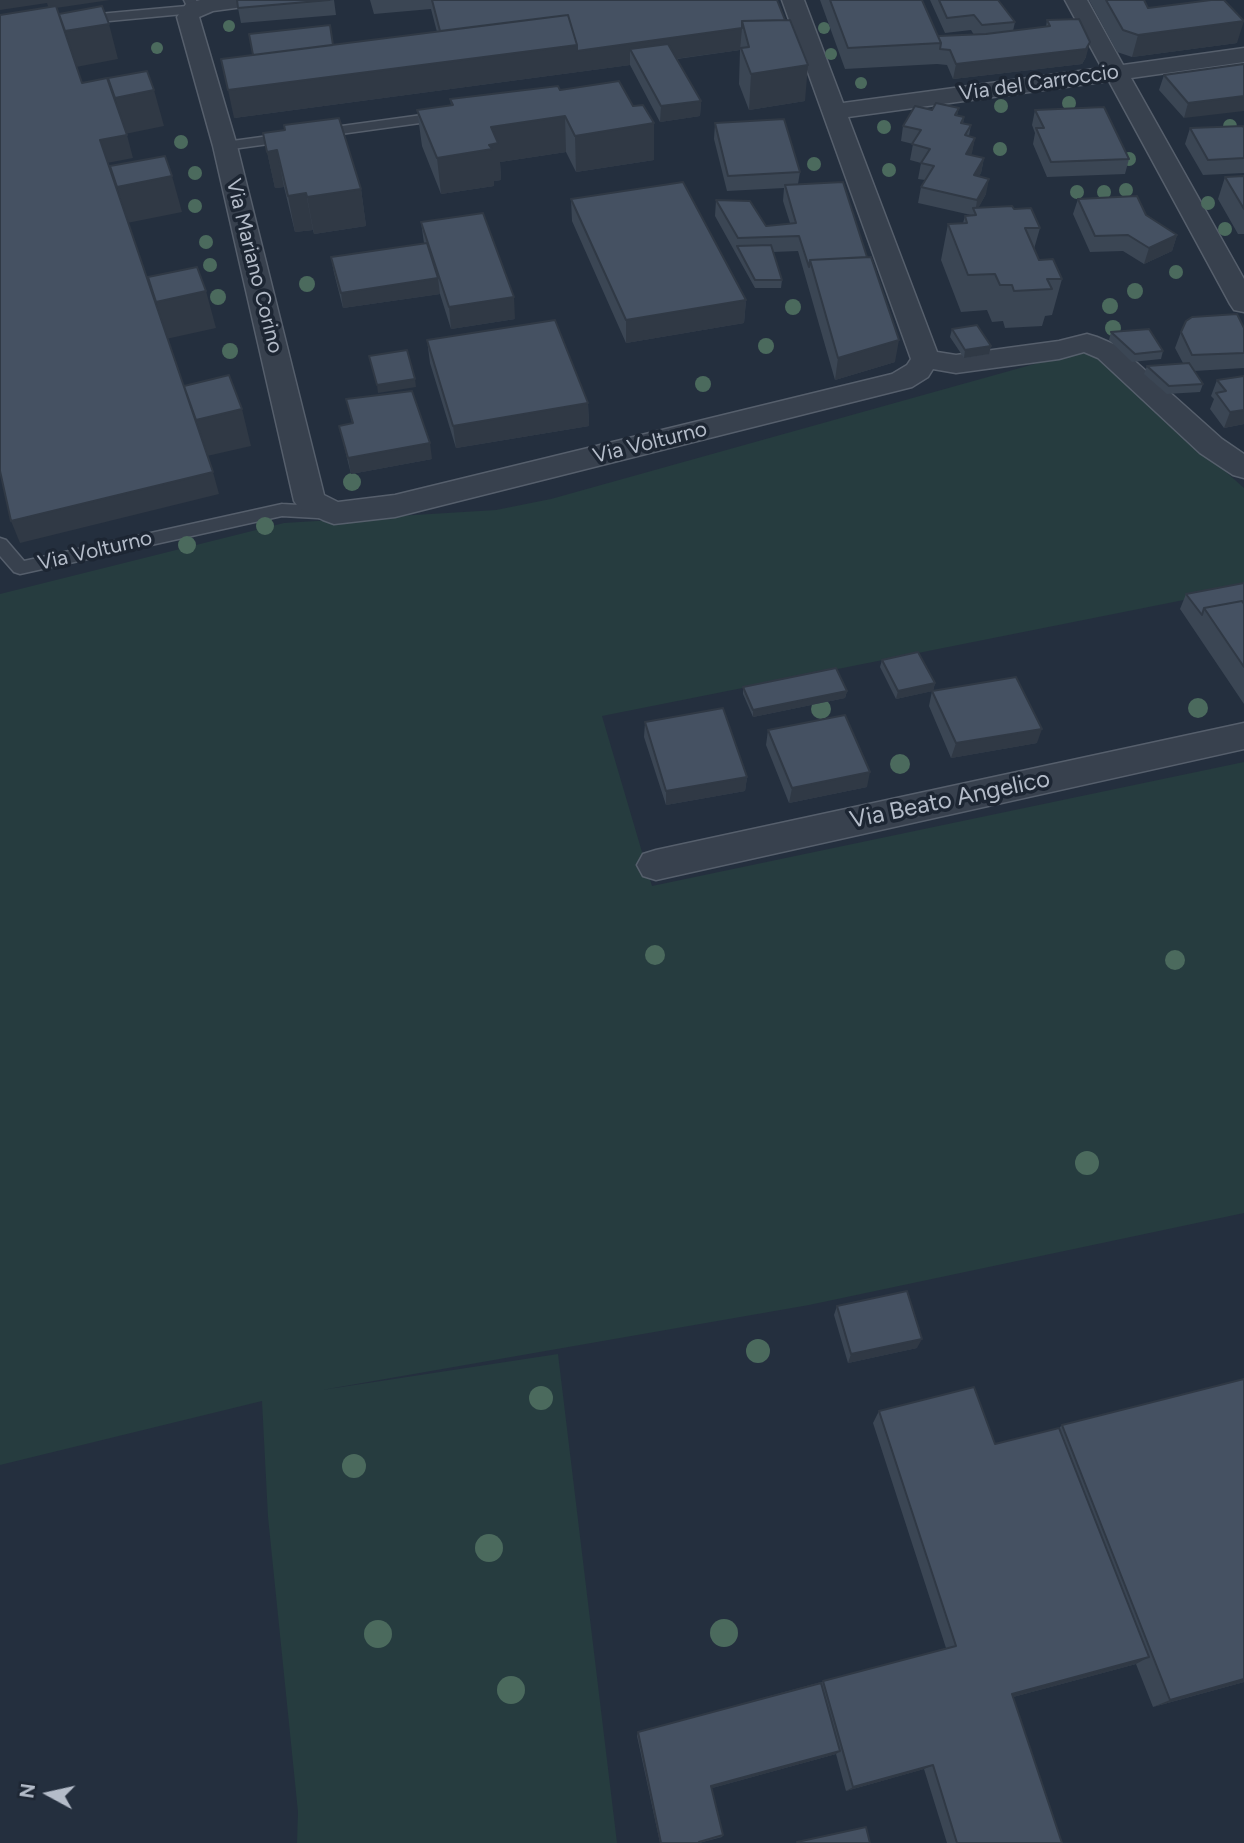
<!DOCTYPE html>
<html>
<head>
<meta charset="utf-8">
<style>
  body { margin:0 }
  #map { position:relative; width:1244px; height:1843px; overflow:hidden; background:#242f3e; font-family:Figtree,sans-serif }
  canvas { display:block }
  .north { position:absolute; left:14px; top:1759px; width:70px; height:70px; -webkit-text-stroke:5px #1d2633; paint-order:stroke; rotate:278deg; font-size:19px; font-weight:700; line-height:28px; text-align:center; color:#b4bcc9 }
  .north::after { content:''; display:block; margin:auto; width:24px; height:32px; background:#b4bcc9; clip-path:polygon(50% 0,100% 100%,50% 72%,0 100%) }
</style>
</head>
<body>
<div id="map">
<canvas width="1244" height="1843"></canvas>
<div class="north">N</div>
</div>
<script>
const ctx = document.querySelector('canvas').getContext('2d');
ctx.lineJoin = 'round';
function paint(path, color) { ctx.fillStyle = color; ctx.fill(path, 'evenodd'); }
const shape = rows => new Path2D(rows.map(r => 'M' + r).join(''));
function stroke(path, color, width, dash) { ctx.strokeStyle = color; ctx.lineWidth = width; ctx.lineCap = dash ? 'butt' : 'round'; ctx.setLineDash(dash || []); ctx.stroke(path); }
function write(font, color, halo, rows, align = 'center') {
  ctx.font = font + ' Figtree,sans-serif'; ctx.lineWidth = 7; ctx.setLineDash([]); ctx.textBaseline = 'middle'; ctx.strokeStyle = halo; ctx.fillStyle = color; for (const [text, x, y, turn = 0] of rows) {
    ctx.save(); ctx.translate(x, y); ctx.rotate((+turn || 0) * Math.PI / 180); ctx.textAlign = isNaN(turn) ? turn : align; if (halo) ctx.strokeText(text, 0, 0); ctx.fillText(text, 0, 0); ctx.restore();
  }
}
paint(shape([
  [1088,349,1244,488,1244,588,602,716,652,886,1244,762,1244,1213,809,1305,322,1390,558,1354,617,1843,297,1843,298,1812,268,1517,262,1401,0,1465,0,594,284,523,496,510,551,499]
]), '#263c3f');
const service = shape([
  [184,0,196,0,200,9,194,13,77,24,71,20,77,16,187,6,184,0],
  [444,112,449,113,449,119,225,150,218,146,225,142,444,112],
  [282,504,334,507,343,513,334,519,282,516,20,574,14,572,0,556,0,538,6,540,24,561,282,504]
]);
const minor = shape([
  [200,0,261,0,258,5,213,11,199,17,237,146,324,495,338,502,395,495,892,374,907,365,911,359,782,0,804,0,843,103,1102,68,1065,0,1087,0,1123,65,1244,48,1244,62,1131,78,1244,279,1244,312,1234,310,1230,304,1109,81,848,117,937,352,956,355,1059,341,1087,334,1097,337,1118,346,1222,439,1244,454,1244,478,1233,475,1200,453,1098,358,1084,352,1059,359,956,373,933,369,928,377,912,387,395,517,334,524,323,520,299,508,294,501,213,146,177,17,186,4,200,0],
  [1244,723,1244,749,656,880,643,876,637,865,643,854,656,850,1244,723]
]);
stroke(service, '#565f6c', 3);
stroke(minor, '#565f6c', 3);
paint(service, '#38414e');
paint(minor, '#38414e');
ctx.fillStyle = '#4b6a5d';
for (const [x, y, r] of [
  [229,26,6],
  [824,28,6],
  [157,48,6],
  [831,54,6],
  [861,83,6],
  [1069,103,7],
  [1001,106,7],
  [1230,126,7],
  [884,127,7],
  [181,142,7],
  [1000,149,7],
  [1129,159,7],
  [814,164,7],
  [889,170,7],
  [195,173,7],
  [1126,190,7],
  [1077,192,7],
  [1104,192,7],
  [1208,203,7],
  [195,206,7],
  [1225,229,7],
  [206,242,7],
  [210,265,7],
  [1176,272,7],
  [307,284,8],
  [1135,291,8],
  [218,297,8],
  [1110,306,8],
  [793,307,8],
  [1113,328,8],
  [766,346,8],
  [230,351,8],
  [703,384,8],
  [352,482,9],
  [265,526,9],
  [187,545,9],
  [1198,708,10],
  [821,709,10],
  [900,764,10],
  [655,955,10],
  [1175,960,10],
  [1087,1163,12],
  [758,1351,12],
  [541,1398,12],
  [354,1466,12],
  [489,1548,14],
  [724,1633,14],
  [378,1634,14],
  [511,1690,14]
]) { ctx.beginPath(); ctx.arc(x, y, r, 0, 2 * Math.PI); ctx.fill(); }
paint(shape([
  [334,0,336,15,241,23,238,8],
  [370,0,777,0,805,101,749,110,739,84,740,50,677,59,701,101,700,116,660,122,630,65,234,118,333,45,437,32,431,9,374,14],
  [820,0,922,0,938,36,974,35,971,30,945,33,930,0,998,0,1015,22,1013,31,1046,27,1047,20,1086,57,1082,64,953,79,947,65,937,64,845,69],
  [1089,0,1144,0,1148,8,1237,43,1132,57,1117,52],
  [1244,65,1184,118,1159,90,1164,75],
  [560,90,654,123,654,160,576,172,566,152,500,162,501,180,494,181,494,186,441,194,422,146,417,110,451,105,450,99],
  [959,108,957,115,964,117,963,124,971,125,969,136,975,138,971,155,984,158,981,173,979,176,986,194,978,208,1014,209,1040,228,1034,249,1039,260,1062,279,1052,315,1045,316,1042,326,1005,328,1003,321,992,322,987,310,961,312,941,260,948,224,963,223,965,216,971,215,918,203,921,187,925,180,918,179,921,163,910,160,913,144,901,141,903,126,932,110],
  [1035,110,1129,159,1125,174,1047,177,1033,144,1035,133,1032,125],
  [715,123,800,172,798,184,895,362,835,380,798,251,773,252,782,280,781,288,755,288,715,216,716,200,766,226,790,223,783,201,784,188,727,191,714,139],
  [1190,128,1244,128,1244,173,1203,175,1185,144],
  [263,133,361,189,366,226,314,234,313,230,295,232,284,187,275,188],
  [1244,176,1244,234,1238,234,1218,199,1225,177],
  [571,199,746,300,744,323,626,343,572,221],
  [1078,199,1146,215,1177,235,1172,251,1144,264,1123,251,1090,252,1073,214],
  [421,222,515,319,451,329,440,294,343,308,334,273,331,257,424,243],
  [1244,328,1244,368,1194,371,1203,384,1200,392,1167,394,1144,374,1147,366,1183,363,1175,348,1181,332],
  [952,329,991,346,989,354,964,358,950,337],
  [1111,332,1163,351,1161,359,1132,362,1109,340],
  [427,340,588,403,589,426,456,448,430,363],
  [1244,376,1244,424,1224,428,1210,409,1214,399,1211,396,1217,380],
  [346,399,432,459,351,474,339,426,352,423],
  [1244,583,1244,704,1180,609,1186,594],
  [882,660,935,683,933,691,1037,743,951,758,929,706,932,691,896,699,880,667],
  [743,687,847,691,845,698,753,717,743,694],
  [645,722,747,777,745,791,666,805,644,737],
  [768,730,867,787,789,803,766,745],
  [837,1306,917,1348,848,1363,834,1315],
  [1244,1379,1244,1682,1153,1707,1136,1664,1013,1697,1062,1843,947,1843,924,1769,846,1791,836,1754,712,1788,723,1835,722,1837,699,1843,660,1843,637,1736,638,1732,946,1648,873,1423,879,1411,995,1444,1059,1428,1062,1425]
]), '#3b4654');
paint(shape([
  [0,0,110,0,49,9,47,3,0,10],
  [1244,21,1237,43,1132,57,1138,35],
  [109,24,118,59,76,67,65,31],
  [742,28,740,50,638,64,630,49,630,65,234,118,228,90,577,45],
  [1090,42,1086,57,1082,64,953,79,956,64],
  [808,65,805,101,749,110,751,74],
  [154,90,164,126,125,134,115,98],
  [1244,96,1244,111,1184,118,1188,103],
  [701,101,700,116,660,122,661,106],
  [565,116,566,152,500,162,501,180,494,181,494,186,441,194,437,158,491,127],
  [654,123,654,160,576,172,575,136],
  [127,135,133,158,107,163,100,140],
  [975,138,972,153,963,169,966,154],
  [277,150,284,187,275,188,267,152],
  [984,158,981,173,970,191,974,175],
  [172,176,182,212,127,223,117,187],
  [989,179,986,194,975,214,977,200],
  [361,189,366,226,314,234,307,197],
  [306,193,313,230,295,232,288,196],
  [1177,235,1172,251,1144,264,1149,248],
  [438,278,440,294,343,308,341,293],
  [206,291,216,328,166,339,156,302],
  [514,297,515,319,451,329,449,307],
  [746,300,744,323,626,343,626,320],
  [899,340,895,362,835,380,838,358],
  [991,346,989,354,964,358,965,350],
  [415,379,416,387,378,393,377,385],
  [588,403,589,426,456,448,453,426],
  [242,409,251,446,207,456,196,420],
  [1244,410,1244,424,1224,428,1230,412],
  [430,443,432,459,351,474,348,458],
  [213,472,219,494,20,543,11,521],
  [935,683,933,691,896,699,898,691],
  [847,691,845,698,753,717,753,710],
  [1042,729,1037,743,951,758,956,743],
  [870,772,867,787,789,803,792,788],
  [747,777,745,791,666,805,666,791],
  [922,1339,917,1348,848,1363,851,1354],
  [1149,1657,1136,1664,1002,1700,1012,1694],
  [1244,1679,1244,1682,1153,1707,1170,1700],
  [840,1751,836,1754,709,1789,711,1786],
  [933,1765,924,1769,846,1791,853,1787]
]), '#303945');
const building = shape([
  [237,0,329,0,238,8,237,0],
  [432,0,777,0,785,20,742,21,742,28,577,51,577,45,568,15,440,31,432,0],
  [830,0,922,0,941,43,848,48,830,0],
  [939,0,998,0,1015,22,982,25,974,15,947,18,939,0],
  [1106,0,1144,0,1148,8,1211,0,1224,0,1244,21,1138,35,1123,30,1106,0],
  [56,6,82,83,107,78,127,135,100,140,213,472,11,521,0,471,0,15,56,6],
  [102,6,109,24,65,31,59,14,102,6],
  [568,15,577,45,228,90,221,59,568,15],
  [1079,19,1090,42,1086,49,956,64,950,50,940,49,941,43,938,36,986,34,1050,26,1047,20,1079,19],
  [790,20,808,65,751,74,741,48,749,47,742,21,790,20],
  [330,25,333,45,253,55,249,34,330,25],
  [668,44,701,101,661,106,630,49,668,44],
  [1244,64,1244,96,1188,103,1164,75,1244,64],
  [147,71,154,90,115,98,108,78,147,71],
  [619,81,633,106,643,105,654,123,575,136,565,116,491,127,498,143,489,145,492,149,437,158,417,110,453,105,450,99,558,86,560,90,619,81],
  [936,103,959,108,955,115,964,117,961,123,971,125,965,135,975,138,966,154,984,158,974,175,989,179,977,200,921,187,934,166,921,163,930,149,912,144,921,130,903,126,915,106,932,110,936,103],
  [1104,107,1129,159,1051,162,1036,128,1044,128,1035,110,1104,107],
  [339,118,361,189,307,197,306,193,288,196,277,150,267,152,263,133,285,130,284,125,339,118],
  [784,119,800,172,728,176,715,123,784,119],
  [1243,126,1244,128,1244,158,1208,160,1190,128,1243,126],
  [165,156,172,176,117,187,110,166,165,156],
  [1244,176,1244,209,1225,177,1244,176],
  [683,182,746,300,626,320,571,199,683,182],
  [843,182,867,257,810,260,809,267,799,236,738,238,716,200,750,201,766,226,796,223,785,185,843,182],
  [1137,196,1146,215,1177,235,1149,248,1128,235,1095,236,1078,199,1137,196],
  [1012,206,1014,209,1031,208,1040,228,1025,228,1039,260,1053,259,1062,279,1047,279,1052,289,1014,291,1012,285,1000,285,995,274,968,275,948,224,967,223,965,216,976,215,973,208,1012,206],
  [483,213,514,297,449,307,421,222,483,213],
  [427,243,438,278,341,293,331,257,427,243],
  [771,245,782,280,755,280,737,246,771,245],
  [871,257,899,340,838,358,810,260,871,257],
  [197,267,206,291,156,302,148,277,197,267],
  [1237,314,1244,328,1244,353,1192,355,1181,332,1186,321,1192,317,1237,314],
  [555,320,588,403,453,426,427,340,555,320],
  [977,325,991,346,965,350,952,329,977,325],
  [1149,329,1163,351,1135,354,1111,332,1149,329],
  [407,350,415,379,377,385,369,356,407,350],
  [1189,363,1203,384,1169,386,1147,366,1189,363],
  [229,375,242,409,196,420,184,386,229,375],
  [1244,376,1244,410,1230,412,1216,393,1226,391,1217,380,1244,376],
  [412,391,430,443,348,458,339,426,353,423,346,399,412,391],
  [1244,583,1244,604,1242,601,1204,608,1202,615,1186,594,1244,583],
  [1242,601,1244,604,1244,667,1204,608,1242,601],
  [918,652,935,683,898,691,882,660,918,652],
  [836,668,847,691,753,710,743,687,836,668],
  [1016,677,1042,729,956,743,932,691,1016,677],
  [723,708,747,777,666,791,645,722,723,708],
  [845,715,870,772,792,788,768,730,845,715],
  [907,1291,922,1339,851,1354,837,1306,907,1291],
  [1244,1379,1244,1679,1170,1700,1062,1425,1244,1379],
  [974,1387,995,1444,1059,1428,1149,1657,1012,1694,1062,1843,957,1843,933,1765,853,1787,823,1681,956,1646,879,1411,974,1387],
  [821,1683,840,1751,711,1786,723,1835,699,1842,699,1843,661,1843,638,1732,821,1683],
  [866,1827,870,1843,798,1843,797,1842,866,1827]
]);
paint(building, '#455162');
stroke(building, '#303945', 2);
write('21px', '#b4bcc9', '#1d2633', [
  ["Via del Carroccio",1039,83,-8],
  ["Via Mariano Corino",254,266,76],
  ["Via Volturno",650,443,-14],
  ["Via Volturno",95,551,-13]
]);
write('24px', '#b4bcc9', '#1d2633', [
  ["Via Beato Angelico",950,800,-12]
]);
</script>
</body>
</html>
